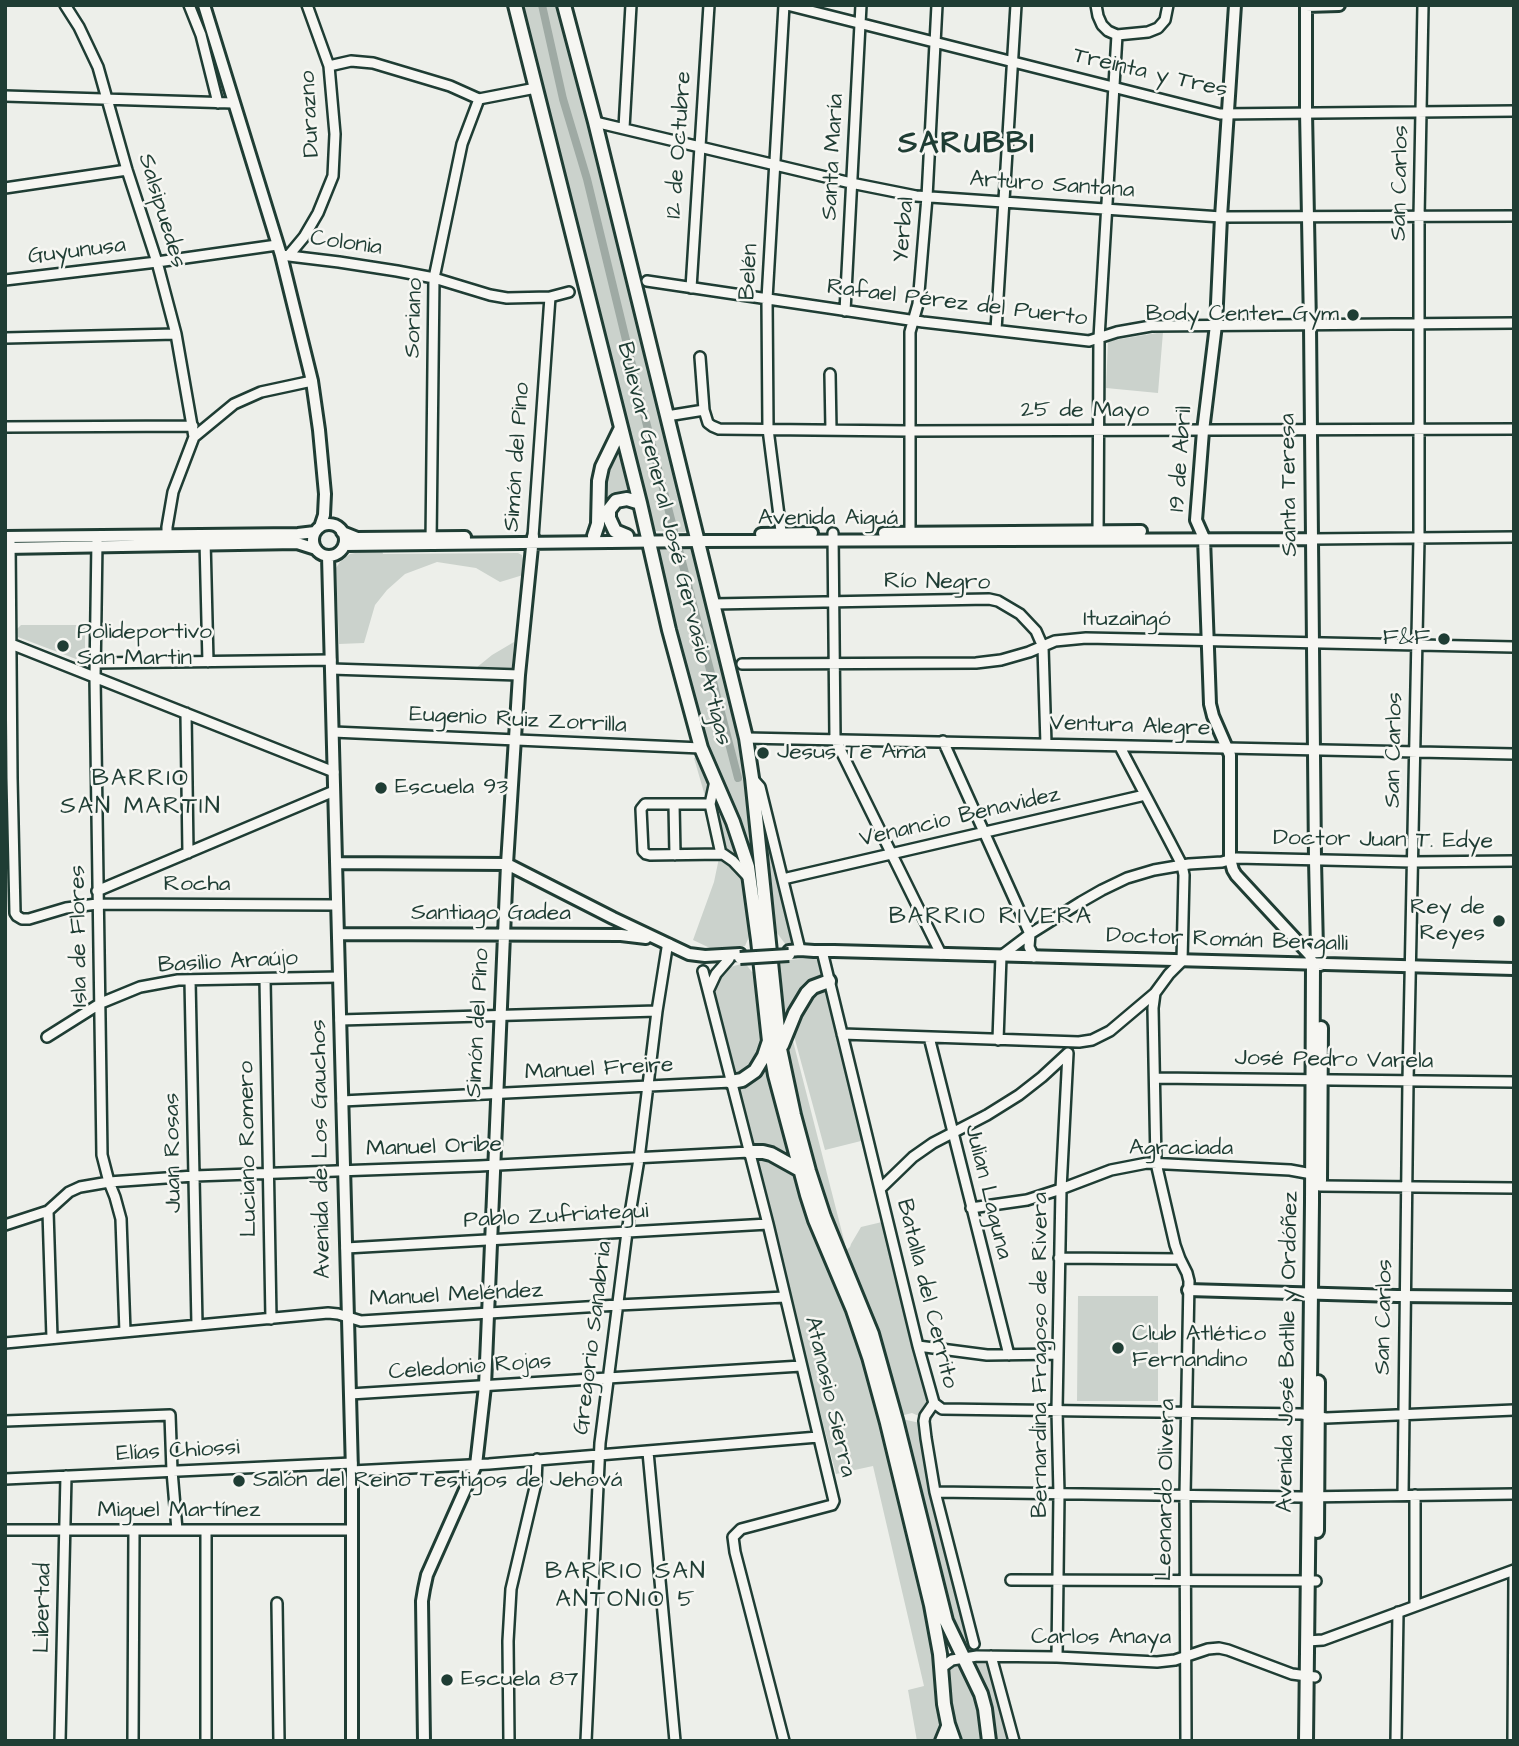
<!DOCTYPE html>
<html>
<head>
<meta charset="utf-8">
<style>
  body { margin:0 }
  #map { position:relative; width:1519px; height:1746px; overflow:hidden; background:#edefea; font-family:"Architects Daughter",sans-serif }
  canvas { display:block }
  .frame { position:absolute; inset:0; border:7px solid #1f3d34; pointer-events:none }
</style>
</head>
<body>
<div id="map">
<canvas width="1519" height="1746"></canvas>
<div class="frame"></div>
</div>
<script>
const ctx = document.querySelector('canvas').getContext('2d');
ctx.lineJoin = 'round';
function paint(path, color) { ctx.fillStyle = color; ctx.fill(path, 'evenodd'); }
const shape = rows => new Path2D(rows.map(r => 'M' + r).join(''));
function stroke(path, color, width, dash) { ctx.strokeStyle = color; ctx.lineWidth = width; ctx.lineCap = dash ? 'butt' : 'round'; ctx.setLineDash(dash || []); ctx.stroke(path); }
function write(font, color, halo, rows, align = 'center') {
  ctx.font = font + ' "Architects Daughter",sans-serif'; ctx.lineWidth = 5; ctx.setLineDash([]); ctx.textBaseline = 'middle'; ctx.strokeStyle = halo; ctx.fillStyle = color; for (const [text, x, y, turn = 0] of rows) {
    ctx.save(); ctx.translate(x, y); ctx.rotate((+turn || 0) * Math.PI / 180); ctx.textAlign = isNaN(turn) ? turn : align; if (halo) ctx.strokeText(text, 0, 0); ctx.fillText(text, 0, 0); ctx.restore();
  }
}
paint(shape([
  [519,5,560,5,689,527,685,532,656,531,652,528,557,140,536,72],
  [1163,332,1158,393,1106,388,1108,341],
  [618,444,631,494,617,495,607,502,605,507,614,533,604,533,601,530,604,473],
  [672,545,686,545,691,547,695,553,742,742,766,941,755,886,707,751,675,631,656,549],
  [376,549,382,550,383,554,518,553,522,555,523,560,523,575,500,582,476,568,437,562,405,574,387,590,375,605,364,643,339,644,336,568,340,562,350,554],
  [21,625,85,625,85,655,76,659,18,637,17,629],
  [514,642,512,668,476,668,492,655],
  [700,756,738,848,752,923,748,939,745,946,712,949,693,940,714,882,719,858,709,810,694,758],
  [759,795,795,944,786,945,771,925],
  [815,958,818,961,822,977,783,1030,774,961],
  [745,963,752,972,757,972,764,1028,760,1050,749,1070,734,1077,714,992,715,986,719,979,730,967],
  [823,989,829,997,865,1140,825,1150,794,1036,799,1020,811,998,817,992],
  [792,1029,792,1037,845,1244,841,1247,834,1232,806,1146,785,1050],
  [767,1057,792,1160,751,1146,737,1087],
  [762,1155,795,1173,849,1311,873,1390,927,1606,934,1655,939,1726,933,1741,917,1741,908,1690,924,1686,873,1466,836,1474,755,1159,755,1157],
  [882,1222,928,1402,921,1417,912,1413,900,1416,843,1253,850,1247,851,1244,861,1227],
  [1078,1296,1158,1296,1158,1401,1077,1401],
  [902,1419,920,1423,935,1518,969,1645,966,1648,956,1633,949,1616],
  [973,1660,988,1662,1008,1741,995,1741,987,1694,972,1662],
  [952,1666,962,1666,972,1686,980,1710,984,1741,959,1741,949,1706,946,1668]
]), '#cbd2cc');
stroke(shape([
  [542,5,563,99,587,179,641,402,674,531],
  [678,546,738,778]
]), '#9faaa4', 8);
const minor = shape([
  [65,5,79,27,98,67,127,170,157,262,176,334,194,437],
  [189,5,201,35,218,103],
  [787,5,1220,114,1514,111],
  [1096,5,1098,16,1102,25,1108,31,1117,35,1148,32,1158,28,1165,20,1168,5],
  [329,66,351,61,373,63,450,86,479,99,536,88],
  [5,96,233,103],
  [595,122,851,183,916,196,1221,217,1514,216],
  [624,128,631,5],
  [5,188,127,170],
  [281,255,339,262,397,271,434,278,490,295,507,298,550,297,569,292],
  [289,255,304,237,318,213,333,176,335,134,329,66,307,5],
  [5,280,157,262,277,245],
  [647,281,923,322,1089,341,1117,332,1151,326,1514,323],
  [691,288,709,5],
  [845,311,861,5],
  [996,330,1016,5],
  [5,338,176,334],
  [700,357,704,410],
  [830,374,831,430],
  [667,416,704,410,708,423,712,426,719,429,909,431,1514,429],
  [5,427,193,426],
  [833,533,835,739,941,954],
  [1098,536,1099,338,1117,35],
  [533,537,550,297],
  [910,538,910,332,918,304,927,197,937,5],
  [167,539,167,527,173,492,194,437,234,404,261,392,312,381],
  [782,539,768,429,767,299,784,5],
  [1312,539,1514,537],
  [205,540,208,662],
  [97,541,95,677,102,1155,109,1182,115,1197,121,1219,125,1332],
  [10,542,12,778,15,913,17,916,22,919,29,919,66,908,97,904,337,905],
  [431,543,434,278,462,144,479,99],
  [713,604,989,599,998,601,1020,614,1036,631,1043,647,1046,744],
  [11,644,334,772],
  [95,663,331,660],
  [742,664,976,663,1001,660,1029,652,1055,641,1086,638,1514,647],
  [331,669,519,675],
  [186,713,188,853],
  [333,732,701,748],
  [746,738,1514,754],
  [943,741,1030,934,1029,947,1034,957],
  [752,778,760,787,800,950],
  [715,781,710,804,721,854],
  [674,804,675,855],
  [710,804,645,804,641,809,643,851,646,854,650,855,723,854,733,861,750,879],
  [783,879,1145,795],
  [97,891,334,791],
  [822,951,918,1346,934,1403],
  [703,971,768,1224,834,1501,832,1505,741,1529,733,1537,735,1552,784,1741],
  [265,979,271,1319],
  [190,980,197,1325],
  [709,989,716,974,729,959],
  [1155,993,1153,1008,1156,1163,1175,1245,1180,1259,1187,1273,1189,1281,1185,1495,1186,1741],
  [340,1020,657,1011],
  [842,1034,1079,1042,1092,1040,1110,1031,1155,993,1169,974,1182,961,1184,875,1182,865,1169,840,1120,747],
  [47,1037,101,1003,140,987,178,980,339,977],
  [929,1037,1009,1355],
  [998,1040,1001,956,1030,934,1081,902,1102,890,1127,878,1154,870,1189,864,1222,862,1236,858,1412,862,1514,861],
  [1155,1078,1514,1082],
  [342,1101,731,1082],
  [1320,1186,1514,1188],
  [880,1189,913,1157,933,1143,987,1115,1019,1095,1042,1077,1068,1053],
  [971,1208,1027,1200,1061,1189,1111,1170,1147,1163,1290,1170,1312,1174],
  [48,1211,52,1338],
  [5,1225,48,1211,69,1192,80,1187,109,1182,194,1176,479,1166,749,1152],
  [346,1248,768,1224],
  [1059,1258,1180,1259],
  [5,1343,328,1313,338,1314,361,1321,618,1305,785,1297],
  [918,1346,987,1355,1058,1354],
  [350,1394,801,1366],
  [934,1403,942,1409,1302,1414,1326,1418,1514,1410],
  [934,1403,925,1416,924,1421,926,1438,935,1492,974,1644],
  [5,1421,170,1415,172,1471,177,1530],
  [648,1452,675,1741],
  [352,1471,489,1464,818,1437],
  [5,1479,352,1463],
  [935,1492,1302,1497,1514,1494],
  [1403,1495,1408,1081,1419,538,1419,217,1423,5],
  [5,1530,352,1530],
  [1011,1580,1316,1581],
  [277,1603,279,1741],
  [1415,1606,1415,1495],
  [1307,1641,1323,1640,1514,1570],
  [991,1656,1014,1741],
  [1057,1657,1059,1494,1057,1410,1058,1354,1061,1189,1068,1053],
  [941,1668,952,1660,977,1656,1057,1657,1157,1662,1175,1660,1208,1649,1219,1648,1228,1650,1292,1674,1315,1677],
  [60,1741,66,1476],
  [133,1741,134,1530],
  [206,1741,206,1530],
  [509,1741,508,1641,511,1589,536,1483,537,1459],
  [586,1741,600,1443,627,1232,639,1159,657,1011,667,948,669,944],
  [1396,1741,1398,1612],
  [1513,1741,1514,1577]
]);
const tertiary = shape([
  [204,5,281,255,312,381,319,430,325,494,324,515,320,527],
  [1235,5,1221,217,1216,325,1203,431,1196,520,1204,538,1210,704,1213,716,1230,755,1230,859,1233,870,1236,875,1310,955,1313,964],
  [1306,5,1306,112,1310,325,1315,860,1317,950,1320,965],
  [1306,6,1339,5],
  '313 540a16 16 0 1 1 32 0a16 16 0 1 1-32 0Z',
  [342,532,357,538,465,537],
  [884,533,1141,531],
  [761,534,812,533],
  [5,537,298,534,315,532],
  [344,545,698,541,1312,539],
  [5,548,297,543,316,549],
  [328,556,352,1471,352,1741],
  [336,863,507,864,613,918,689,954,705,956,740,954],
  [338,934,621,935,646,938],
  [789,951,800,950,814,951,834,951,1514,969],
  [1188,1290,1397,1296,1514,1297],
  [424,1741,422,1601,424,1589,427,1575,476,1465,485,1386,507,864,519,675,533,537],
  [941,1741,948,1724]
]);
const secondary = shape([
  [515,5,640,503,669,630,701,748,733,822,748,867,758,940,769,1041,775,1075,807,1195,815,1220,853,1310,869,1357,887,1423,931,1605,940,1654,944,1704,948,1724,954,1741],
  [564,5,595,122,746,738,752,778,780,1049,794,1115,809,1171,824,1217,872,1334,896,1420,946,1621,981,1694,985,1709,989,1741],
  [594,536,598,524,599,481,602,467,621,428],
  [627,536,615,531,609,518,609,510,616,501,627,499,640,503],
  [782,1045,795,1013,807,993,813,987,829,981],
  [731,1082,742,1080,755,1071,764,1056,769,1041],
  [749,1152,763,1152,771,1154,798,1169],
  [1320,1181,1321,1028],
  [1317,1531,1318,1382],
  [1306,1741,1312,1202,1313,964]
]);
stroke(minor, '#1f3d34', 14);
stroke(tertiary, '#1f3d34', 16);
stroke(secondary, '#1f3d34', 18);
stroke(minor, '#f6f6f2', 9);
stroke(tertiary, '#f6f6f2', 10);
stroke(secondary, '#f6f6f2', 12);
const tertiaryBridge = shape([
  [740,958,789,955]
]);
stroke(tertiaryBridge, '#1f3d34', 16, []);
stroke(tertiaryBridge, '#f6f6f2', 10);
for (const [x, y, r, color] of [
  [1353,315,7,"#1f3d34"],
  [1444,639,7,"#1f3d34"],
  [63,646,7,"#1f3d34"],
  [763,753,7,"#1f3d34"],
  [381,788,7,"#1f3d34"],
  [1499,921,7,"#1f3d34"],
  [1118,1348,7,"#1f3d34"],
  [239,1481,7,"#1f3d34"],
  [447,1680,7,"#1f3d34"]
]) { const dot = new Path2D(); dot.arc(x, y, r, 0, 2 * Math.PI); ctx.fillStyle = color; ctx.fill(dot); stroke(dot, '#f6f6f2', 2.5); }
write('23px', '#1f3d34', '#f6f6f2', [
  ["Treinta y Tres",1150,74,13],
  ["Durazno",311,114,-93],
  ["12 de Octubre",680,145,-86],
  ["Santa María",834,157,-87],
  ["San Carlos",1401,183,-89],
  ["Arturo Santana",1052,186,4],
  ["Salsipuedes",161,211,73],
  ["Yerbal",905,230,-85],
  ["Colonia",346,244,8],
  ["Guyunusa",77,252,-7],
  ["Belén",750,272,-87],
  ["Rafael Pérez del Puerto",957,304,7],
  ["Soriano",415,318,-88],
  ["25 de Mayo",1085,411],
  ["Simón del Pino",518,457,-86],
  ["19 de Abril",1182,459,-86],
  ["Santa Teresa",1290,485,-91],
  ["Avenida Aiguá",828,519],
  ["Bulevar General José Gervasio Artigas",673,544,76],
  ["Río Negro",937,583,1],
  ["Ituzaingó",1127,620],
  ["Eugenio Ruiz Zorrilla",518,721,3],
  ["Ventura Alegre",1130,727,2],
  ["San Carlos",1395,750,-89],
  ["Venancio Benavidez",960,818,-13],
  ["Doctor Juan T. Edye",1383,841,1],
  ["Rocha",197,885],
  ["Santiago Gadea",491,914],
  ["Isla de Flores",80,936,-91],
  ["Doctor Román Bergalli",1227,941,2],
  ["Basilio Araújo",228,963,-3],
  ["Simón del Pino",479,1023,-87],
  ["José Pedro Varela",1334,1061,1],
  ["Manuel Freire",599,1070,-3],
  ["Manuel Oribe",434,1148,-2],
  ["Luciano Romero",249,1149,-91],
  ["Avenida de Los Gauchos",322,1149,-91],
  ["Agraciada",1181,1149],
  ["Juan Rosas",174,1153,-91],
  ["Julian Laguna",987,1192,76],
  ["Pablo Zufriategui",556,1217,-3],
  ["Batalla del Cerrito",926,1294,76],
  ["Manuel Meléndez",456,1296,-3],
  ["San Carlos",1385,1317,-89],
  ["Gregorio Sanabria",594,1338,-83],
  ["Avenida José Batlle y Ordóñez",1289,1352,-89],
  ["Bernardina Fragoso de Rivera",1041,1355,-90],
  ["Celedonio Rojas",470,1368,-4],
  ["Atanasio Sierra",829,1397,77],
  ["Elías Chiossi",178,1452,-3],
  ["Leonardo Olivera",1167,1490,-89],
  ["Miguel Martínez",179,1511],
  ["Libertad",44,1608,-89],
  ["Carlos Anaya",1101,1638]
]);
write('23px', '#1f3d34', '#f6f6f2', [
  ["Body Center Gym",1339,315,"right"],
  ["Polideportivo",77,633],
  ["San Martin",77,659],
  ["F&F",1430,639,"right"],
  ["Jesus Te Ama",777,753],
  ["Escuela 93",395,788],
  ["Rey de",1485,908,"right"],
  ["Reyes",1485,934,"right"],
  ["Club Atlético",1132,1335],
  ["Fernandino",1132,1361],
  ["Salón del Reino Testigos de Jehová",253,1481],
  ["Escuela 87",461,1680]
], 'left');
ctx.letterSpacing = '2px';
write('24px', '#1f3d34', '#f6f6f2', [
  ["BARRIO",141,780],
  ["SAN MARTIN",141,808],
  ["BARRIO RIVERA",991,918],
  ["BARRIO SAN",626,1573],
  ["ANTONIO 5",626,1601]
]);
ctx.letterSpacing = '0px';
ctx.letterSpacing = '2px';
write('bold 30px', '#1f3d34', '#f6f6f2', [
  ["SARUBBI",967,146]
]);
ctx.letterSpacing = '0px';
</script>
</body>
</html>
